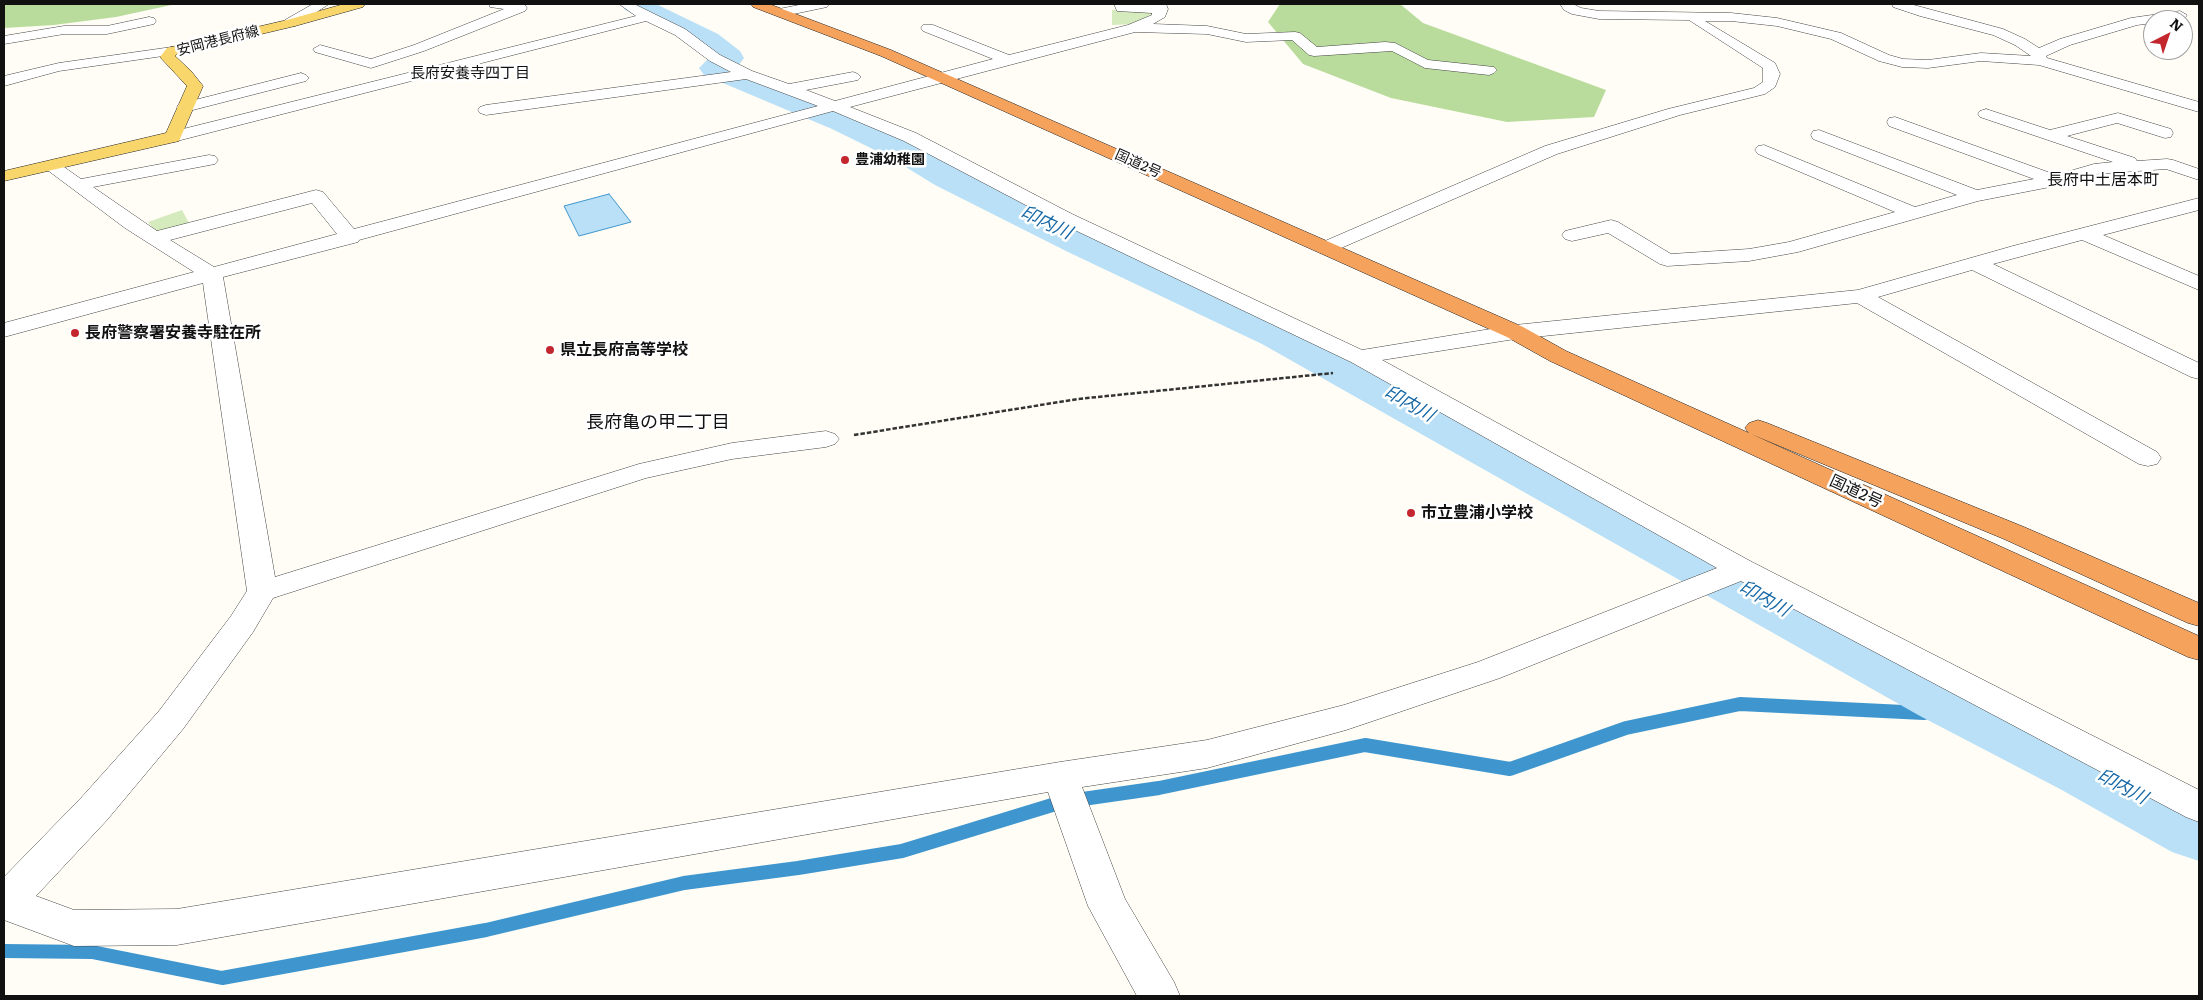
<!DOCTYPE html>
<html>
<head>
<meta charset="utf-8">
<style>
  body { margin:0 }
  #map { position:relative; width:2203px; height:1000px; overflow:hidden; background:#fffdf5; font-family:Literata,serif }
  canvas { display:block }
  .frame { position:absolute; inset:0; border:5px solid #111; pointer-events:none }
  .north { position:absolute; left:2143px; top:10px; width:50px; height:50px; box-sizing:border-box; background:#fff; border:1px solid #a0a0a0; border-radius:50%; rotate:41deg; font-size:14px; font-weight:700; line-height:20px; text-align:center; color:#111 }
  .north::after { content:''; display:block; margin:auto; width:18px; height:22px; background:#c4262e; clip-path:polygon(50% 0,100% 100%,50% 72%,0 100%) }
</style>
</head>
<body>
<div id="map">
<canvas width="2203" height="1000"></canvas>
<div class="frame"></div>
<div class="north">N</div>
</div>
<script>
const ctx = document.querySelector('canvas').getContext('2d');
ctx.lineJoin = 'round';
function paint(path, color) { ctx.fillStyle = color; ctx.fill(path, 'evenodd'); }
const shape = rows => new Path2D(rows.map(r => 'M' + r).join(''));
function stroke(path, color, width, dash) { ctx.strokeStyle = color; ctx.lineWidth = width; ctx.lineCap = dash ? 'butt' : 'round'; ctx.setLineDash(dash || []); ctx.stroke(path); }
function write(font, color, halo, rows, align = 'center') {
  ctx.font = font + ' Literata,"Noto Sans JP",serif'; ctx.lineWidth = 5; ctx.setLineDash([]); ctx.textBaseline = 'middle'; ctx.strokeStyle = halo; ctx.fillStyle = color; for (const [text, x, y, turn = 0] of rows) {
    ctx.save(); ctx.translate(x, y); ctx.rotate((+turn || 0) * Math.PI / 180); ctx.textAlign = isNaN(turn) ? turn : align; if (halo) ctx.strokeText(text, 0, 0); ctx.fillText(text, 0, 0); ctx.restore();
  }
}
paint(shape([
  [1146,9,1153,13,1135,24,1112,25,1112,10],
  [182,210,190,225,168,231,155,231,148,222]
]), '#d5ebbd');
paint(shape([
  [4,4,176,4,116,17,54,25,4,28],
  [1280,4,1400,4,1423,23,1606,90,1594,117,1507,122,1391,98,1303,64,1268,22]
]), '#b9dc9c');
const water = shape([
  [609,194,631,222,579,236,564,206,609,194]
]);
paint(water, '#b9e0f7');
stroke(water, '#3f96cf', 1);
stroke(shape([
  [4,951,92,952,222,978,486,930,684,883,798,868,902,851,1062,802,1159,788,1365,745,1510,769,1626,728,1740,704,1924,713,1945,698]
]), '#3f96cf', 14);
paint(shape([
  [621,4,656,4,718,34,740,51,744,58,738,66,856,115,917,142,961,169,1098,234,1296,324,1970,680,2112,747,2199,792,2199,861,2172,852,2060,789,1920,716,1262,344,1068,252,935,185,891,158,832,129,704,75,699,68,710,57,698,46,625,10,621,4]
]), '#b9e0f7');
const minor = shape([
  [313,4,329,4,295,26,285,26,283,23,285,20,313,4],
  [489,4,518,4,525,5,527,8,525,11,424,51,371,68,315,52,313,49,320,45,371,59,414,45,504,9,490,7,489,4],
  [619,4,634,4,685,29,720,55,752,71,789,84,853,72,858,74,861,77,858,80,806,90,835,101,993,59,923,31,921,28,923,25,933,25,1009,55,1128,25,1152,15,1152,13,1117,11,1114,4,1166,4,1168,9,1165,17,1153,24,1207,26,1246,34,1295,32,1300,33,1317,47,1385,42,1395,43,1428,60,1494,67,1497,70,1494,73,1489,75,1425,68,1392,51,1314,56,1309,55,1292,40,1246,42,1207,34,1135,32,850,107,916,133,1072,214,1362,350,1515,325,1858,290,2013,246,2199,198,2199,210,2103,235,2199,276,2199,290,2082,240,1993,264,2199,363,2199,379,2191,377,1972,270,1878,297,2157,452,2161,458,2157,464,2148,466,2139,464,1857,303,1515,339,1382,360,1752,562,2199,790,2199,822,2186,817,1741,581,1500,678,1346,730,1207,768,1082,787,1125,899,1174,982,1180,996,1137,996,1088,906,1048,792,177,945,74,946,4,920,4,877,81,798,159,711,231,616,247,591,203,283,4,337,4,323,194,272,125,228,42,166,45,162,51,161,57,162,81,179,209,155,215,156,218,160,215,164,93,187,157,231,316,190,323,192,354,229,818,106,746,79,486,115,480,113,478,110,480,107,486,105,731,72,710,61,675,35,646,21,173,142,167,141,165,137,167,133,636,16,619,4],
  [833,111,904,141,1058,222,1351,362,1717,568,1478,662,1344,705,1207,740,1060,762,177,909,74,910,36,896,107,820,183,729,253,632,273,598,646,478,732,459,826,447,835,444,839,439,835,434,826,431,732,443,639,464,275,577,223,277,358,242,359,240,833,111],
  [312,203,337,234,214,267,170,240,312,203],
  [804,4,829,4,827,7,784,16,777,12,779,9,804,4],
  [1560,4,1573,4,1581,8,1599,11,1731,13,1777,18,1841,33,1889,55,1903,59,1928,60,1981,53,2031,56,2015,45,1993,35,1920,16,1893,7,1892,4,1910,4,2003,29,2025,39,2039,48,2060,39,2131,18,2180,11,2187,15,2185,18,2153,20,2153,23,2137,25,2070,45,2046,56,2047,58,2199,102,2199,112,2039,65,1981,61,1928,68,1902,67,1879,61,1831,39,1777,26,1731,21,1705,21,1775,63,1780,74,1775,87,1765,94,1680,115,1557,154,1332,252,1325,254,1318,252,1315,248,1318,244,1545,146,1668,109,1754,88,1763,82,1763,68,1689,20,1599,19,1572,14,1564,10,1560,4],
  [149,17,154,18,156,21,154,24,107,34,64,34,4,44,4,36,64,26,107,26,149,17],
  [172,47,177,48,179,51,177,54,59,71,4,86,4,76,59,63,172,47],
  [301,73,306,75,309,78,306,81,185,112,179,110,177,107,179,104,301,73],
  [1986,109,2050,130,2118,113,2171,129,2173,133,2171,137,2165,138,2117,123,2067,136,2135,158,2137,161,2167,159,2173,160,2199,169,2199,180,2166,169,2096,174,2055,186,1978,201,1798,252,1749,261,1667,266,1660,264,1608,233,1572,241,1565,239,1562,235,1565,231,1611,220,1618,222,1671,254,1749,249,1789,242,1895,212,1758,154,1755,150,1758,146,1764,145,1915,207,1957,195,1813,139,1811,135,1813,131,1819,130,1977,190,2034,179,1889,126,1887,122,1889,118,1895,117,2056,175,2094,164,2113,162,1980,117,1978,114,1980,111,1986,109]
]);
const major = shape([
  [344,4,365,4,363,7,295,26,177,54,175,56,191,71,203,86,179,141,4,181,4,171,166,133,187,86,160,57,167,48,287,20,344,4]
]);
const highway = shape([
  [751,4,769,4,891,50,1523,327,1566,351,1749,433,1745,428,1749,423,1758,420,1767,423,2024,527,2199,603,2199,626,2188,623,2004,539,1751,434,2199,636,2199,660,2188,657,1550,361,1507,337,881,56,753,7,751,4]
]);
stroke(minor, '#444', 1);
stroke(major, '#222', 1);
stroke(highway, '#222', 1);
stroke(shape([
  [854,435,1078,399,1333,373]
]), '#333', 2.5, [4.5, 2]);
paint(minor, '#fff');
paint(major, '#f9d66b');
paint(highway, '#f5a25d');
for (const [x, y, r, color] of [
  [845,160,5,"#c4262e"],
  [75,333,5,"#c4262e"],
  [550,350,5,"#c4262e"],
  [1411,513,5,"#c4262e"]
]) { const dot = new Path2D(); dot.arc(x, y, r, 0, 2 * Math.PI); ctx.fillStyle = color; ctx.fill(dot); stroke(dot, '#fff', 2); }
write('14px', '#111', '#fff', [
  ["安岡港長府線",218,41,-14],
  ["国道2号",1138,164,24]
]);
write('bold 14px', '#111', '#fff', [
  ["豊浦幼稚園",855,160]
], 'left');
write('15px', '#111', '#fff', [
  ["長府安養寺四丁目",470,74]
]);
write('16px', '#111', '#fff', [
  ["長府中土居本町",2103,180]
]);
write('bold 16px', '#111', '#fff', [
  ["長府警察署安養寺駐在所",85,333],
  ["県立長府高等学校",560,350],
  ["市立豊浦小学校",1421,513]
], 'left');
write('16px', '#111', '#fff', [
  ["国道2号",1856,492,25]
]);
write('italic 18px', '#1768a6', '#fff', [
  ["印内川",1046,223,25],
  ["印内川",1409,404,29],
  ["印内川",1764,599,29],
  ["印内川",2122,787,28]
]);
write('18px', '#111', '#fff', [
  ["長府亀の甲二丁目",658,423]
]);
</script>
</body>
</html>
